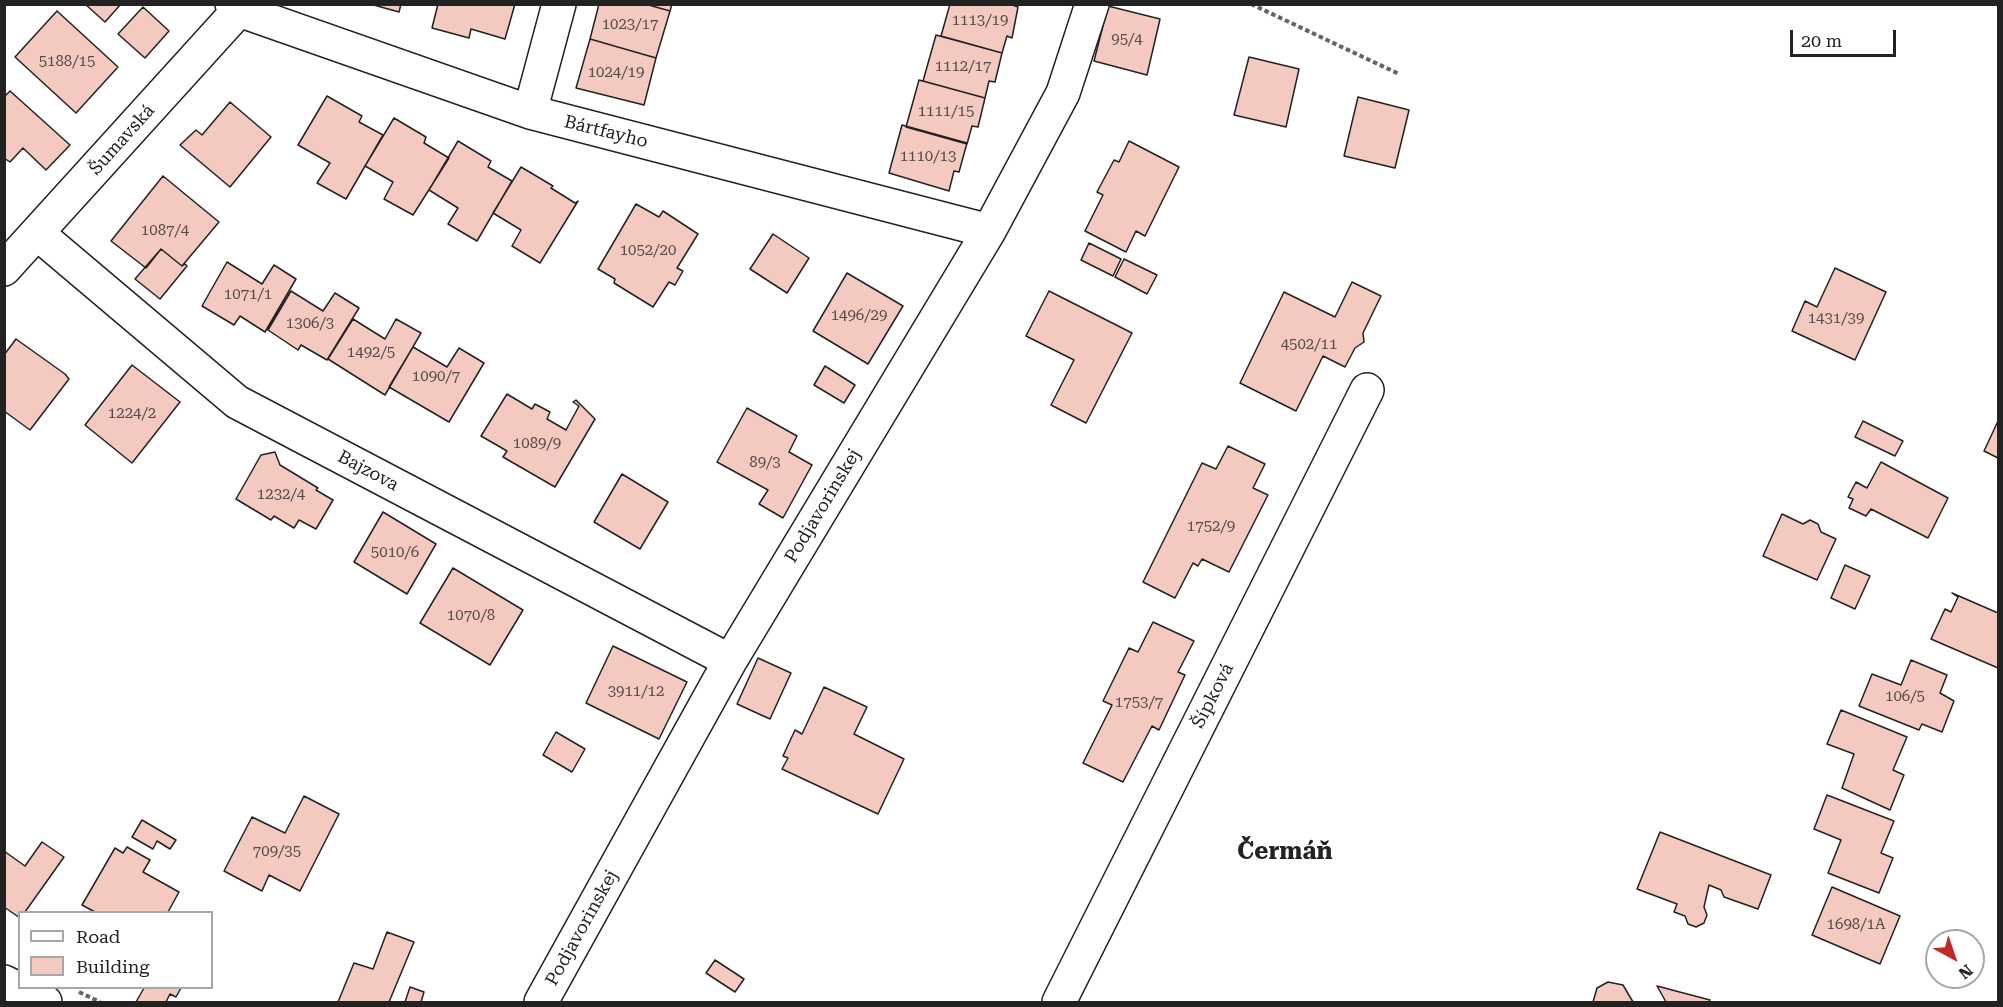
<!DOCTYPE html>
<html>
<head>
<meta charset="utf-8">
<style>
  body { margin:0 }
  #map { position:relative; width:2003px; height:1007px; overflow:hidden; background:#fff; font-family:"Roboto Serif",serif }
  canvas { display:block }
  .frame { position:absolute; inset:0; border:6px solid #222; pointer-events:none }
  .legend { position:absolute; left:18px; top:911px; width:195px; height:78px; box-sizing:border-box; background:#fff; border:2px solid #a7a7a7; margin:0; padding:8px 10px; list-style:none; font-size:18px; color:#222 }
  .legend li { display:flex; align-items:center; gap:12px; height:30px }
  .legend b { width:30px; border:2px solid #a7a7a7 }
  .north { position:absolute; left:1925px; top:929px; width:60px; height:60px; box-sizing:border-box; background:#fff; border:2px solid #a7a7a7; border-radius:50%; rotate:140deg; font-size:16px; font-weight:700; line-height:24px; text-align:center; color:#222 }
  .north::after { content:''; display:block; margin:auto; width:21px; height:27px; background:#c62828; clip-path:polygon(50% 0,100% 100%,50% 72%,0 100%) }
  .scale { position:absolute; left:1790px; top:30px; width:106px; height:27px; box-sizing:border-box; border:3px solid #222; border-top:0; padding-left:8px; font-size:18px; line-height:21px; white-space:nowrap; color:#222; -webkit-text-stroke:4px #fff; paint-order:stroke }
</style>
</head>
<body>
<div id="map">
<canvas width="2003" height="1007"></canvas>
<div class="frame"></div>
<ul class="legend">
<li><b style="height:8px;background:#fff"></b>Road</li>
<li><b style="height:16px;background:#f3c9c0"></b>Building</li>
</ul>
<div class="north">N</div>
<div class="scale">20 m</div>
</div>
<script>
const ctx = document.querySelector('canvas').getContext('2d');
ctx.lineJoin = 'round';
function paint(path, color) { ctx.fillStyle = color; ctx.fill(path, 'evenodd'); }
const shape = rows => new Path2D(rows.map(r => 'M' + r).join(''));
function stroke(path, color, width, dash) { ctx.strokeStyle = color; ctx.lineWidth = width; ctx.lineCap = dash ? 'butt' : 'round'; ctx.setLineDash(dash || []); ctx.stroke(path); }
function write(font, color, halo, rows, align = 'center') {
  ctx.font = font + ' "Roboto Serif",serif'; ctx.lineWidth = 4.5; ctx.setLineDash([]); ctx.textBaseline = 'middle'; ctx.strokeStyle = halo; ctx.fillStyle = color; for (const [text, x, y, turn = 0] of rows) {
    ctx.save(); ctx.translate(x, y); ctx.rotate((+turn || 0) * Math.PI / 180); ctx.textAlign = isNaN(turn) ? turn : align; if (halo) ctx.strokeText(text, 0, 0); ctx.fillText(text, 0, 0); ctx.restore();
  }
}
const building = shape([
  [85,4,121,4,105,22,85,4],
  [370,4,401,4,399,12,370,4],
  [438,4,515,4,505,39,471,29,469,38,432,28,438,4],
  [599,4,645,4,670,11,656,58,590,39,599,4],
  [645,4,672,4,670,11,645,4],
  [950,4,1009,4,1018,7,1012,38,1007,36,1002,53,941,36,950,4],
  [1108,6,1160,19,1147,75,1094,61,1108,6],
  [143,7,169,31,145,58,118,34,143,7],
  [57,11,118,67,76,113,15,57,57,11],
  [936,35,1002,53,995,82,989,81,985,98,923,81,936,35],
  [590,39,656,58,644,105,576,88,590,39],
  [1249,57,1299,69,1286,127,1234,115,1249,57],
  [919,80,985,98,978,127,972,126,967,144,906,127,919,80],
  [10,91,70,145,46,170,23,148,10,162,4,158,4,97,10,91],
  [327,96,362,116,359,122,383,135,346,199,317,183,330,163,298,145,327,96],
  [1358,97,1409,110,1395,168,1344,156,1358,97],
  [230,102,271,137,230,187,180,145,196,130,202,135,230,102],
  [394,118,426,137,424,143,449,158,413,215,384,199,393,182,365,166,394,118],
  [902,125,967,143,959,172,954,171,949,191,889,173,902,125],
  [458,141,491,161,488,167,512,181,477,241,448,224,458,208,429,190,458,141],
  [1129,141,1179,167,1145,236,1136,231,1126,252,1085,231,1103,195,1097,192,1114,160,1119,162,1129,141],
  [521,167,553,186,551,188,575,203,578,201,540,263,512,246,521,230,493,213,521,167],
  [163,176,219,222,182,266,161,249,146,268,111,241,163,176],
  [636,204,659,217,663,211,698,234,677,268,683,271,675,285,669,282,653,307,614,283,615,279,598,269,636,204],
  [773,234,809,258,787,293,750,269,773,234],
  [1089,243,1121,259,1113,276,1081,260,1089,243],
  [161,249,182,266,185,264,187,266,160,299,135,279,161,249],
  [1124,259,1157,275,1147,294,1115,277,1124,259],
  [227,262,262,284,274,265,296,279,265,332,240,316,234,325,202,306,227,262],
  [1835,268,1886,292,1855,360,1792,331,1805,301,1817,307,1835,268],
  [847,273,903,306,868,364,813,331,847,273],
  [1352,282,1381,296,1363,333,1364,342,1355,348,1345,367,1323,356,1296,411,1240,383,1284,292,1335,317,1352,282],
  [291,291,323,311,335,293,359,308,327,360,301,345,298,350,268,330,291,291],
  [1049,291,1132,333,1086,423,1051,405,1074,360,1026,336,1049,291],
  [353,319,385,339,396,319,421,333,385,395,328,359,353,319],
  [16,339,65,374,69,379,30,430,4,411,4,355,16,339],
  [413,347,447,367,459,348,484,363,449,422,389,387,413,347],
  [132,365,180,402,132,463,85,425,132,365],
  [825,366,855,385,844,403,814,385,825,366],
  [507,394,532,409,535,404,550,412,547,419,566,430,579,406,573,402,576,400,595,419,555,487,503,457,507,451,481,436,507,394],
  [747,408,797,436,789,452,812,465,783,518,759,504,768,490,717,462,747,408],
  [1863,421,1903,441,1895,456,1855,437,1863,421],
  [1998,421,1998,458,1984,451,1998,421],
  [1228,446,1265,464,1253,488,1268,495,1229,572,1202,559,1198,566,1193,563,1175,598,1143,582,1202,463,1216,469,1228,446],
  [275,452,280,465,318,488,316,490,333,500,316,529,299,520,294,528,274,516,271,520,236,499,261,455,275,452],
  [1881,462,1948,498,1928,538,1871,509,1866,516,1849,508,1853,499,1848,497,1856,482,1867,488,1881,462],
  [622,474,668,502,640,549,594,522,622,474],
  [383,512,436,544,407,594,354,562,383,512],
  [1782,514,1803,524,1810,520,1818,524,1821,532,1836,539,1817,580,1763,556,1782,514],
  [1845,565,1870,576,1855,609,1831,598,1845,565],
  [453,568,523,610,490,665,420,623,453,568],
  [1952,593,1998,613,1998,668,1931,639,1945,609,1951,612,1958,597,1952,593],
  [1153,622,1194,641,1178,672,1185,675,1159,730,1152,726,1123,782,1083,763,1112,705,1103,701,1129,648,1138,652,1153,622],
  [613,646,687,682,659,739,586,703,613,646],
  [758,658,791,673,770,719,737,704,758,658],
  [1911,660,1947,675,1940,693,1954,701,1942,732,1922,724,1919,730,1859,706,1872,674,1901,685,1911,660],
  [824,687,867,707,854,734,904,759,878,814,782,769,788,758,783,756,795,730,802,734,824,687],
  [1841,710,1907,737,1893,770,1904,775,1890,810,1842,788,1854,754,1827,744,1841,710],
  [556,732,585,749,572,772,543,755,556,732],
  [1827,795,1894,821,1881,853,1893,858,1879,893,1828,873,1841,840,1814,829,1827,795],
  [304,796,339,814,300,891,269,875,262,891,224,871,252,817,285,833,304,796],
  [142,820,176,840,170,849,157,841,153,849,132,837,142,820],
  [1660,832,1771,875,1758,909,1724,897,1721,890,1709,885,1704,907,1707,915,1704,923,1696,927,1688,924,1685,916,1674,912,1677,904,1637,889,1660,832],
  [42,842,64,857,25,912,20,912,20,918,4,907,4,851,25,866,42,842],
  [127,847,150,860,143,872,179,892,168,912,95,912,82,905,115,848,123,853,127,847],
  [1832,887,1900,916,1880,964,1812,935,1832,887],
  [387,932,414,942,389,1002,338,1002,354,963,373,969,387,932],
  [715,960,744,979,735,992,706,973,715,960],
  [1608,982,1623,985,1633,1002,1593,1002,1597,988,1608,982],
  [1657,986,1710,1000,1709,1002,1666,1002,1657,986],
  [410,987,424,992,421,1002,405,1002,410,987],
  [144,988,181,988,176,997,170,994,166,1002,136,1002,144,988]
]);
paint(building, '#f3c9c0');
stroke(building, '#222', 1.5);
const minor = shape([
  [232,4,239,10,530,112,989,231],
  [530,112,559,4],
  [37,233,237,402,730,661],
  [4,269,239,10],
  [4,982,45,1002],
  [541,1002,730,661,989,231,1063,93,1092,4],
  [1059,1002,1367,390]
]);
stroke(minor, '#222', 36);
stroke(shape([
  [1251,4,1399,74],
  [79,992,100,1002]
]), '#646464', 4, [4.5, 3]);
stroke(minor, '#fff', 33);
write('15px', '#564c4a', null, [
  ["1113/19",980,21],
  ["1023/17",630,25],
  ["95/4",1127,40],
  ["5188/15",67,62],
  ["1112/17",963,67],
  ["1024/19",616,73],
  ["1111/15",946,112],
  ["1110/13",928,157],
  ["1087/4",165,231],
  ["1052/20",648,251],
  ["1071/1",248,295],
  ["1496/29",859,316],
  ["1431/39",1836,319],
  ["1306/3",310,324],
  ["4502/11",1309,345],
  ["1492/5",371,353],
  ["1090/7",436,377],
  ["1224/2",132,414],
  ["1089/9",537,444],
  ["89/3",765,463],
  ["1232/4",281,495],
  ["1752/9",1211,527],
  ["5010/6",395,553],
  ["1070/8",471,616],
  ["3911/12",636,692],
  ["106/5",1905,697],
  ["1753/7",1139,703],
  ["709/35",277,852],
  ["1698/1A",1856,925]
]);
write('18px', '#222', '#fff', [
  ["Bártfayho",606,132,14],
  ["Šumavská",122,140,-48],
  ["Bajzova",368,471,28],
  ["Podjavorinskej",823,506,-59],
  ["Šípková",1213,696,-63],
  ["Podjavorinskej",582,928,-61]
]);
write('bold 24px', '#222', '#fff', [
  ["Čermáň",1285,852]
]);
</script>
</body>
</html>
